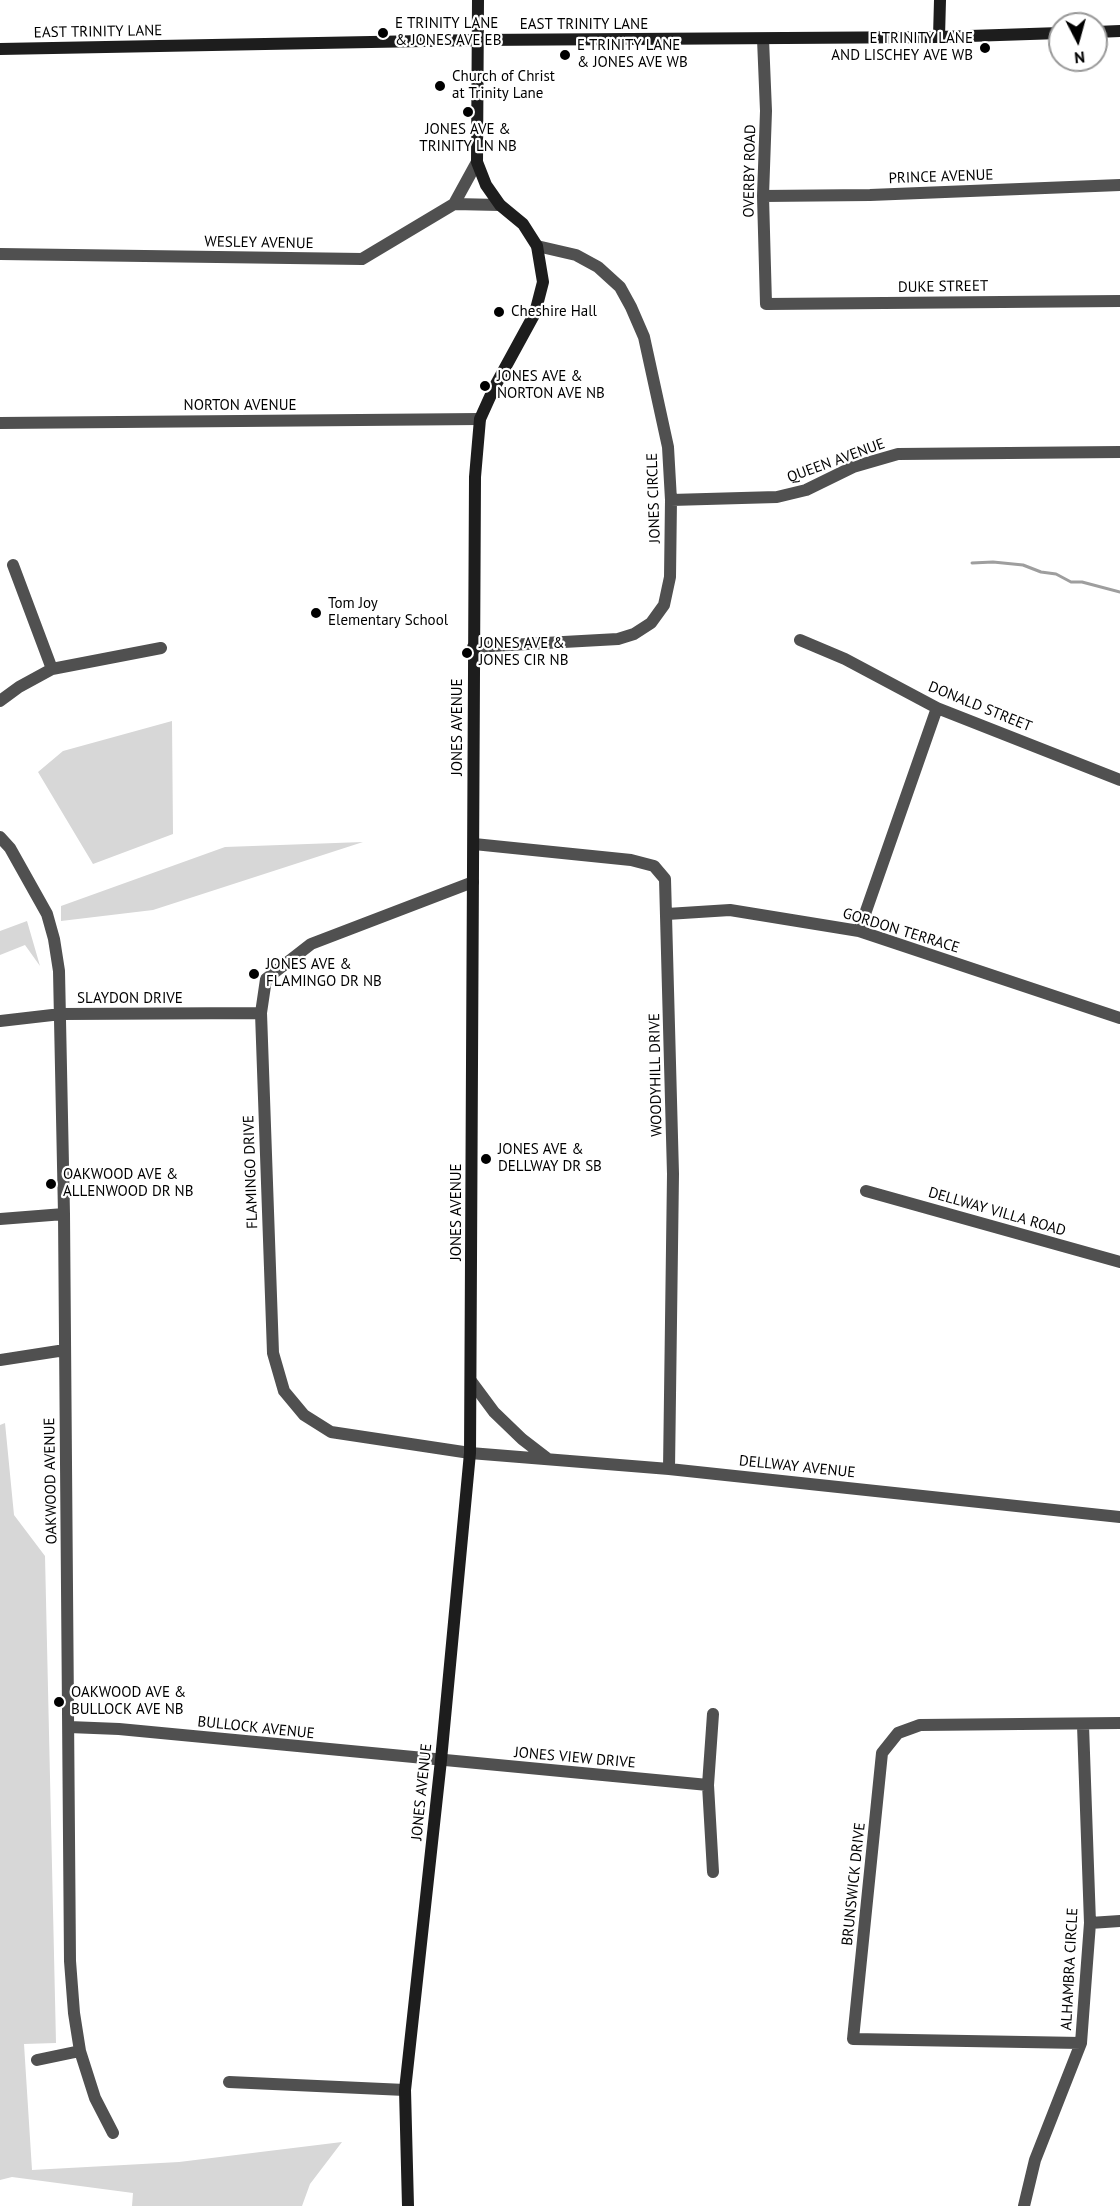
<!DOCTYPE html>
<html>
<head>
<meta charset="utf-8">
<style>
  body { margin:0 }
  #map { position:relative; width:1120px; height:2206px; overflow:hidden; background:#fff; font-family:"PT Sans",sans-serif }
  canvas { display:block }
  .north { position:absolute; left:1048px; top:12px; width:60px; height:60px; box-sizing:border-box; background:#fff; border:2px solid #999; border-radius:50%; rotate:174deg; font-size:16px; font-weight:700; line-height:24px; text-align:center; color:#000 }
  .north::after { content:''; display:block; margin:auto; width:21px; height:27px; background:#000; clip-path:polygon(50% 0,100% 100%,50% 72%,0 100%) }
</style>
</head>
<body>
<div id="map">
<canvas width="1120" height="2206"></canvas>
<div class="north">N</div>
</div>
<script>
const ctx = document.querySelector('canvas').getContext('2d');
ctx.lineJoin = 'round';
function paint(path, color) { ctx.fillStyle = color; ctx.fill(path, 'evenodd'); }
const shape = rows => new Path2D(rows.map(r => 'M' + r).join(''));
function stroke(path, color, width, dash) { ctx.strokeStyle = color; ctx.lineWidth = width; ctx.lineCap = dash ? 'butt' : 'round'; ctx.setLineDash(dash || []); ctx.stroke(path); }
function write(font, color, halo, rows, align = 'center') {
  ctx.font = font + ' "PT Sans",sans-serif'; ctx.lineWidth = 4.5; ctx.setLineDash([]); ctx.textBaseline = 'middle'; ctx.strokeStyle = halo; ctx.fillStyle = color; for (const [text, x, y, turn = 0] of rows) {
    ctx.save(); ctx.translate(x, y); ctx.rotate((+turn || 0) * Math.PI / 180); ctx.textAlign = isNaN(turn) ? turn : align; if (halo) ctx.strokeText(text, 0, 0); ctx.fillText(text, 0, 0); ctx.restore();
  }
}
paint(shape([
  [172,721,173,834,93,864,38,772,63,751],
  [363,842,153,910,61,921,61,906,225,847],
  [27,921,40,966,25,945,0,955,0,931],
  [5,1423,14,1515,45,1556,56,2043,24,2044,32,2170,179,2162,342,2142,310,2184,302,2206,132,2206,133,2193,12,2177,0,2180,0,1425]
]), '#d7d7d7');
stroke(shape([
  [972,563,993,562,1023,565,1041,572,1056,574,1071,582,1082,582,1120,592]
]), '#9e9e9e', 3);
stroke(shape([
  [763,39,766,111,763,196,766,304,1120,301],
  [763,196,870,195,1120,185],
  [454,204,500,205],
  [0,254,362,259,454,204,477,162],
  [0,423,480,419],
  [671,500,777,497,806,490,853,467,898,454,1120,452],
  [13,565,52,669],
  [800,640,845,659,937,708,1120,780],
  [473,647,618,639,634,634,651,623,664,605,670,577,671,500,668,447,644,337,631,307,620,287,598,267,576,255,537,246],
  [0,701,19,687,52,669,161,648],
  [0,837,10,848,47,914,54,939,59,971,64,1214,70,1961,74,2013,80,2051,95,2098,113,2133],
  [474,844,631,860,654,866,665,879,673,1174,669,1469],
  [473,882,311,944,266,979,261,1013,273,1353,284,1391,304,1415,331,1432,470,1453,669,1469,1120,1517],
  [667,914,730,910,859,931,1120,1018],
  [859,931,937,708],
  [0,1021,61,1014,261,1013],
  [866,1191,1120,1262],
  [0,1219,64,1214],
  [0,1360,65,1350],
  [471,1381,494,1412,522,1439,548,1459],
  [69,1727,119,1729,708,1785],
  [713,1872,708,1785,713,1714],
  [1090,1923,1120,1921],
  [1081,2043,853,2039,882,1753,898,1733,920,1725,1120,1723],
  [37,2060,80,2051],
  [229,2082,405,2090],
  [1024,2206,1035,2160,1081,2043,1090,1923,1083,1725]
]), '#505050', 12);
stroke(shape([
  [1096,32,1120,31],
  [939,37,940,0],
  [0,49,477,40,939,37,1060,33],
  [408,2206,405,2090,441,1760,470,1453,475,477,480,419,494,388,535,313,543,282,537,246,523,224,500,205,486,185,477,162,478,0]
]), '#1d1d1d', 12);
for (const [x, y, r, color] of [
  [383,33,6,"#000"],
  [985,48,6,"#000"],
  [565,55,6,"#000"],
  [440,86,6,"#000"],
  [468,112,6,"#000"],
  [499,312,6,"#000"],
  [485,386,6,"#000"],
  [316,613,6,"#000"],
  [467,653,6,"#000"],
  [254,974,6,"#000"],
  [486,1159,6,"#000"],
  [51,1184,6,"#000"],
  [59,1702,6,"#000"]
]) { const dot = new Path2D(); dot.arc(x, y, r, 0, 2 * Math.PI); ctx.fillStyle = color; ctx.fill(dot); stroke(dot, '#fff', 2); }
write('15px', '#000', '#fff', [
  ["E TRINITY LANE",395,24],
  ["& JONES AVE EB",395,41],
  ["E TRINITY LANE",973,39,"right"],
  ["AND LISCHEY AVE WB",973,56,"right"],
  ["E TRINITY LANE",577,46],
  ["& JONES AVE WB",577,63],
  ["Church of Christ",452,77],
  ["at Trinity Lane",452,94],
  ["JONES AVE &",468,130,"center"],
  ["TRINITY LN NB",468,147,"center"],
  ["Cheshire Hall",511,312],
  ["JONES AVE &",497,377],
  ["NORTON AVE NB",497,394],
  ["Tom Joy",328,604],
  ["Elementary School",328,621],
  ["JONES AVE &",479,644],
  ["JONES CIR NB",479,661],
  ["JONES AVE &",266,965],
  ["FLAMINGO DR NB",266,982],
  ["JONES AVE &",498,1150],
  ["DELLWAY DR SB",498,1167],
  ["OAKWOOD AVE &",63,1175],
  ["ALLENWOOD DR NB",63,1192],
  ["OAKWOOD AVE &",71,1693],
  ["BULLOCK AVE NB",71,1710]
], 'left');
write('15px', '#000', '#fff', [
  ["EAST TRINITY LANE",584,25],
  ["EAST TRINITY LANE",98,32,-1],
  ["OVERBY ROAD",750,171,-89],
  ["PRINCE AVENUE",941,177,-2],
  ["WESLEY AVENUE",259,243,1],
  ["DUKE STREET",943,287,-1],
  ["NORTON AVENUE",240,406],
  ["QUEEN AVENUE",836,461,-20],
  ["JONES CIRCLE",654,498,-92],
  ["DONALD STREET",980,707,22],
  ["JONES AVENUE",458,727,-90],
  ["GORDON TERRACE",901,931,17],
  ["SLAYDON DRIVE",130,999],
  ["WOODYHILL DRIVE",656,1075,-91],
  ["FLAMINGO DRIVE",251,1172,-92],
  ["JONES AVENUE",457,1212,-90],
  ["DELLWAY VILLA ROAD",997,1212,16],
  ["DELLWAY AVENUE",797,1467,6],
  ["OAKWOOD AVENUE",51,1481,-91],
  ["BULLOCK AVENUE",256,1728,6],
  ["JONES VIEW DRIVE",575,1758,5],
  ["JONES AVENUE",422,1792,-84],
  ["BRUNSWICK DRIVE",854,1884,-84],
  ["ALHAMBRA CIRCLE",1070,1969,-87]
]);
</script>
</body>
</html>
